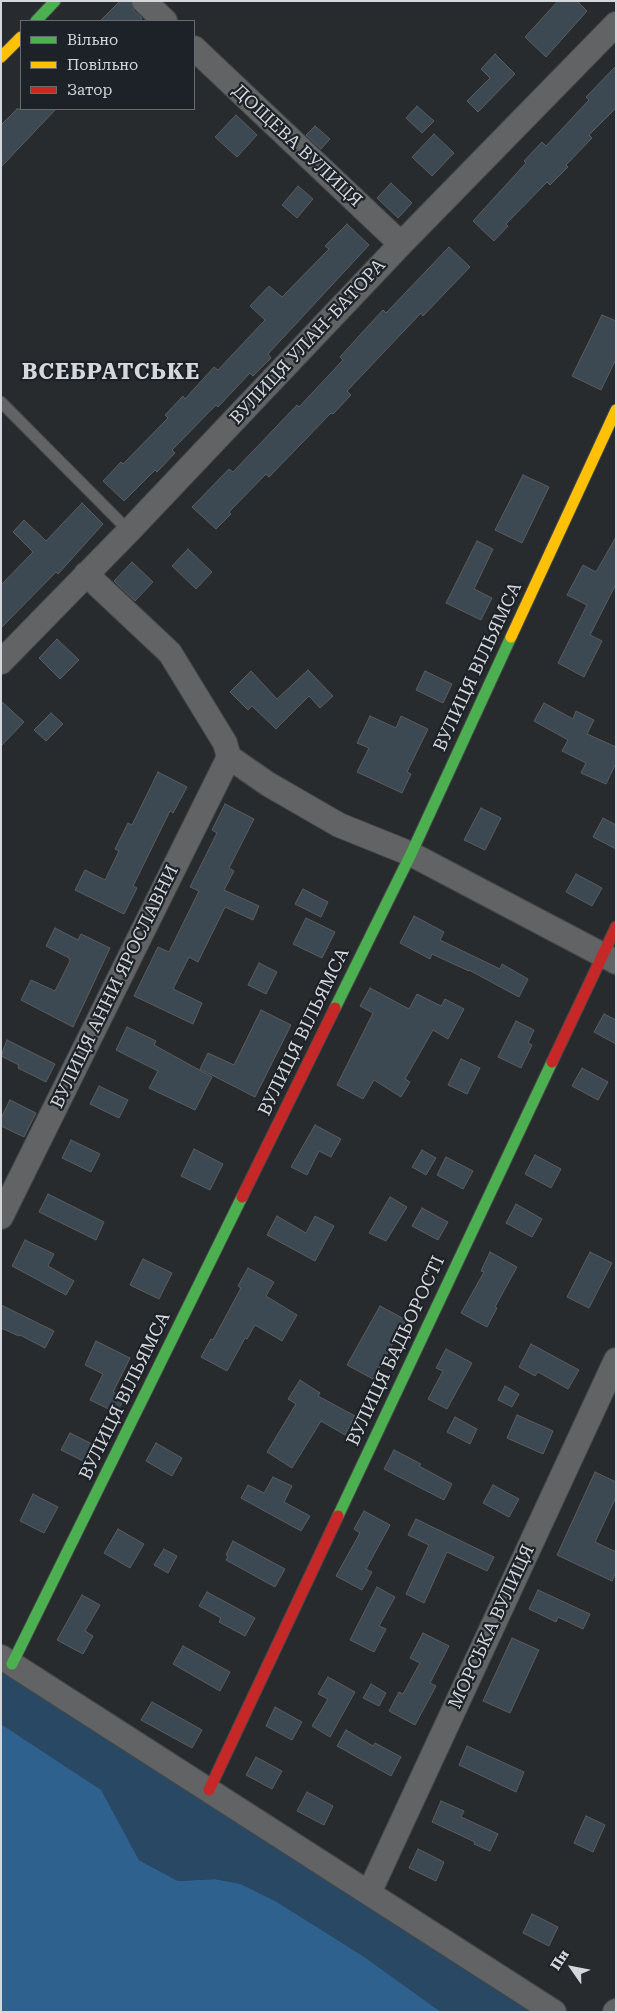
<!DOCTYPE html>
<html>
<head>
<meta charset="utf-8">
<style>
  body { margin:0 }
  #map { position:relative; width:617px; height:2013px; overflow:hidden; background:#282b2e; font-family:"Roboto Serif",serif }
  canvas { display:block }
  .frame { position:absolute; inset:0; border:2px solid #d4d8dc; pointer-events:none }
  .legend { position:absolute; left:20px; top:20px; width:175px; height:90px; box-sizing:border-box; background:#1c2227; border:1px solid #666b6f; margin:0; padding:6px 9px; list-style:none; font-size:15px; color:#d4d8dc }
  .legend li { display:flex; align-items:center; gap:10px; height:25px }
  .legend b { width:25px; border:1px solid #666b6f }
  .north { position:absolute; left:547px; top:1943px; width:50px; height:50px; -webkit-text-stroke:4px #1c2227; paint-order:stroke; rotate:303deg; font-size:14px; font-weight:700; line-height:20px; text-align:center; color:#d4d8dc }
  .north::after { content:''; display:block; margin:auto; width:18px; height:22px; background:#d4d8dc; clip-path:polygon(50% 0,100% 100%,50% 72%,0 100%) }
</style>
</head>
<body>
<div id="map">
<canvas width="617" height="2013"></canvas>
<div class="frame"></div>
<ul class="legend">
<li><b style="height:6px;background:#4caf50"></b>Вільно</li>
<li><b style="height:6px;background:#ffc107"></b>Повільно</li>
<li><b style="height:6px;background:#c62828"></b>Затор</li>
</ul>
<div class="north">Пн</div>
</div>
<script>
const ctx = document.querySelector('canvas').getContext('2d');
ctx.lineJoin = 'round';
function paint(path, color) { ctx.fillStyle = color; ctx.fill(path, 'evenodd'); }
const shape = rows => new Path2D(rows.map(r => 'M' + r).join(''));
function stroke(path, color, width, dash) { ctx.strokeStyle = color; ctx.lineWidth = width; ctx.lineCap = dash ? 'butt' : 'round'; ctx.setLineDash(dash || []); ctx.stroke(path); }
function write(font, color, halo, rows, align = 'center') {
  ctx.font = font + ' "Roboto Serif",serif'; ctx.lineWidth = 4.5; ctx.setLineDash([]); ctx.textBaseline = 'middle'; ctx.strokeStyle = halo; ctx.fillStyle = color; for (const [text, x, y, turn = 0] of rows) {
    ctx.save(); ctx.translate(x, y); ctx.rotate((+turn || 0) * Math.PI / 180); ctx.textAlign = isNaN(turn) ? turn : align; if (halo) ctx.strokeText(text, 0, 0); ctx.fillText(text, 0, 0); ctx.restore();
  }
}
paint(shape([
  [1,1664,540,2012,441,2012,363,1956,277,1902,241,1884,215,1879,178,1881,139,1860,100,1790,1,1724]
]), '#284864');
paint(shape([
  [1,1724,101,1790,139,1860,178,1881,215,1879,241,1884,277,1902,363,1956,441,2012,1,2012]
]), '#2e618d');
const building = shape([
  [120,1,131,1,134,11,142,18,140,21,100,21,120,1],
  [558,1,577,1,587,11,546,57,525,37,558,1],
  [495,54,515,74,478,112,467,101,490,78,481,69,495,54],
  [616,66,616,108,589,135,592,138,566,165,568,167,550,185,547,182,506,224,508,226,494,241,473,221,526,163,524,161,542,142,546,146,589,100,586,97,616,66],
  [417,106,434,121,422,133,406,118,417,106],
  [17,109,56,109,1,167,1,125,17,109],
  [236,115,257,135,237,157,215,137,236,115],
  [315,126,330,139,321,149,306,135,315,126],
  [434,134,454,153,432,176,412,157,434,134],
  [391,183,412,203,398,218,377,198,391,183],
  [298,186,313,199,297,218,282,205,298,186],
  [347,224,369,245,268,354,271,358,253,376,250,373,218,407,216,405,172,450,175,453,157,472,155,470,124,501,103,481,121,462,123,464,168,418,165,415,183,396,185,399,214,367,218,370,265,320,250,306,269,286,282,297,329,249,325,246,347,224],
  [449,247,470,267,423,316,421,313,347,391,351,395,333,414,331,413,269,477,266,474,229,512,231,514,216,529,192,507,229,469,233,472,297,405,299,407,343,360,340,357,369,325,383,310,386,313,449,247],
  [602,315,616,321,616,359,601,390,572,376,602,315],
  [523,475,549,487,522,543,495,530,523,475],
  [82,503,103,524,58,574,56,572,1,628,1,585,33,552,13,532,24,520,46,541,82,503],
  [616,537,616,584,590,635,602,641,584,677,558,663,587,605,567,595,583,565,596,572,616,537],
  [477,541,493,549,474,589,492,598,481,620,446,603,477,541],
  [188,549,212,572,196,589,172,566,188,549],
  [132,562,153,582,135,601,114,581,132,562],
  [57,639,79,660,60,679,39,658,57,639],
  [308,670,333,696,320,708,309,696,276,729,252,706,248,710,230,692,251,671,277,699,308,670],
  [425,671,452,684,443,703,416,690,425,671],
  [1,701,24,722,1,746,1,701],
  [544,703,573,719,576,711,594,720,587,734,616,747,616,763,606,784,581,773,586,763,562,751,568,740,534,721,544,703],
  [51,713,63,724,46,741,34,730,51,713],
  [370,716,396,728,401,716,428,729,407,772,411,774,402,793,357,772,369,748,357,743,370,716],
  [158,772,187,787,173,813,170,811,133,886,137,888,124,914,75,890,85,870,105,880,119,851,115,849,128,823,132,825,158,772],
  [225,804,254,819,229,868,234,871,224,890,259,906,253,920,225,907,198,962,189,957,173,989,202,1003,193,1024,134,996,158,947,169,952,199,891,190,887,217,833,212,830,225,804],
  [481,808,501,818,485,850,464,840,481,808],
  [603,818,616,825,616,849,593,837,603,818],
  [576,874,602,888,592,906,566,892,576,874],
  [303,889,328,902,321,917,295,904,303,889],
  [414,916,444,932,440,940,500,969,502,964,528,979,519,997,469,970,469,971,432,954,430,959,400,943,414,916],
  [306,918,335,932,322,958,293,944,306,918],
  [55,928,78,940,81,934,110,948,73,1027,21,1000,31,980,55,991,70,961,69,958,46,946,55,928],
  [259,963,277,972,266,994,248,985,259,963],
  [370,988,409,1009,417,994,441,1006,445,999,464,1009,448,1039,433,1030,405,1079,410,1082,401,1097,374,1080,363,1099,337,1085,373,1013,360,1006,370,988],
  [261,1010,291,1025,255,1097,200,1069,208,1053,234,1065,261,1010],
  [604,1014,616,1020,616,1044,594,1032,604,1014],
  [516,1021,534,1030,528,1043,532,1045,521,1068,498,1057,516,1021],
  [127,1027,156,1041,154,1045,212,1077,195,1110,149,1088,158,1071,116,1050,127,1027],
  [7,1040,55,1064,46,1082,18,1068,19,1065,1,1056,7,1040],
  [461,1059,480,1068,467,1094,448,1085,461,1059],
  [582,1068,608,1082,598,1100,572,1086,582,1068],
  [99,1086,128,1100,119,1118,90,1104,99,1086],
  [10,1100,36,1113,24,1137,1,1126,1,1118,10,1100],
  [315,1125,341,1139,331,1157,319,1151,307,1175,291,1167,315,1125],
  [71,1140,100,1154,91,1172,62,1158,71,1140],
  [194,1149,223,1164,210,1190,181,1176,194,1149],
  [422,1150,436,1158,426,1175,412,1167,422,1150],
  [535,1155,561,1169,551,1188,525,1174,535,1155],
  [446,1157,473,1171,463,1189,437,1175,446,1157],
  [48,1194,104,1222,96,1240,39,1212,48,1194],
  [390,1197,407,1207,386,1241,369,1233,390,1197],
  [516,1204,542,1219,532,1237,506,1223,516,1204],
  [422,1208,448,1222,438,1240,412,1226,422,1208],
  [277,1216,306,1233,315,1216,334,1226,315,1261,267,1235,277,1216],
  [25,1240,54,1254,48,1266,74,1281,66,1295,12,1266,25,1240],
  [490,1252,517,1267,495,1307,497,1308,487,1327,461,1313,484,1272,481,1271,490,1252],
  [590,1252,612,1263,589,1308,567,1297,590,1252],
  [143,1259,172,1273,159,1299,130,1285,143,1259],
  [248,1268,274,1282,266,1296,297,1315,282,1341,255,1325,247,1339,245,1338,227,1371,201,1357,211,1339,213,1340,241,1288,238,1286,248,1268],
  [1,1305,54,1331,45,1348,20,1335,19,1336,1,1328,1,1305],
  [380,1306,406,1320,373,1379,347,1365,380,1306],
  [96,1341,130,1358,113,1392,124,1398,117,1413,90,1400,103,1374,85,1365,96,1341],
  [531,1344,579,1370,568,1389,538,1372,535,1376,519,1367,531,1344],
  [446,1349,472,1363,447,1409,428,1399,443,1371,436,1368,446,1349],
  [300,1380,320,1393,318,1396,355,1416,345,1435,321,1421,292,1468,267,1452,296,1404,288,1399,300,1380],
  [505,1386,519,1394,512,1407,498,1400,505,1386],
  [517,1415,553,1431,543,1454,507,1438,517,1415],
  [455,1417,477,1429,470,1444,447,1432,455,1417],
  [70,1433,94,1445,85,1462,61,1450,70,1433],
  [156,1443,182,1458,172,1476,146,1461,156,1443],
  [394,1450,421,1464,419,1466,452,1484,444,1500,384,1469,394,1450],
  [595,1472,616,1482,616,1497,595,1542,616,1552,616,1572,612,1581,557,1555,595,1472],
  [273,1477,292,1486,284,1502,310,1516,301,1531,241,1498,248,1485,264,1493,273,1477],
  [493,1485,519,1499,509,1517,483,1503,493,1485],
  [33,1494,58,1507,44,1533,20,1521,33,1494],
  [364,1511,390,1525,366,1569,372,1572,362,1590,336,1576,360,1533,354,1529,364,1511],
  [416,1519,494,1557,487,1571,447,1552,424,1603,406,1594,429,1545,408,1535,416,1519],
  [118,1529,144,1544,130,1568,104,1553,118,1529],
  [233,1541,285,1569,275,1587,226,1560,228,1556,226,1555,233,1541],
  [164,1549,177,1556,168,1573,154,1565,164,1549],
  [377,1587,395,1597,379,1626,386,1629,374,1652,350,1640,377,1587],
  [538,1590,590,1614,583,1629,558,1617,556,1622,529,1609,538,1590],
  [207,1592,255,1618,245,1636,219,1622,221,1618,199,1606,207,1592],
  [82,1595,100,1605,85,1631,93,1636,83,1654,57,1640,82,1595],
  [423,1633,449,1646,430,1683,436,1686,415,1725,389,1711,399,1692,403,1694,420,1663,410,1658,423,1633],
  [512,1638,539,1650,510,1713,483,1701,512,1638],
  [183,1646,230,1672,220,1691,173,1664,183,1646],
  [328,1677,355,1692,330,1737,312,1726,328,1699,318,1694,328,1677],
  [371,1684,386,1693,379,1706,363,1698,371,1684],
  [152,1702,202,1730,192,1748,141,1720,152,1702],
  [275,1707,302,1722,292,1740,266,1726,275,1707],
  [346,1730,373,1746,375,1743,401,1757,391,1776,337,1746,346,1730],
  [467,1746,524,1772,516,1792,459,1765,467,1746],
  [256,1757,282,1771,272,1789,246,1775,256,1757],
  [307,1792,333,1806,324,1825,297,1811,307,1792],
  [441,1801,464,1811,461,1817,498,1834,490,1851,474,1844,475,1842,432,1822,441,1801],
  [586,1816,605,1825,593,1852,574,1843,586,1816],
  [418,1849,444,1862,436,1881,409,1868,418,1849],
  [532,1914,558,1927,549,1946,523,1933,532,1914]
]);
paint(building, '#3c4852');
stroke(building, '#5b5d60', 1);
const lane = shape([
  [1,402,129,531]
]);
const street = shape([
  [144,1,165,21],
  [194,48,401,244],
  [86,574,170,653,225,743,229,757,268,784,339,825,411,854,616,962],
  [1,662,129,531,401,244,616,24],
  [1,1217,229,757],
  [1,1657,554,2012],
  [369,1893,616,1360],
  [615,2012,616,2011]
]);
const fast = shape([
  [36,21,55,1],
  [335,1008,411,854,511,637],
  [338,1516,552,1062],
  [12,1664,242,1197]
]);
const slow = shape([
  [1,57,21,37],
  [511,637,616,410]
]);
const jam = shape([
  [552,1062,616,927],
  [242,1197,335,1008],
  [209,1790,338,1516]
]);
stroke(lane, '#444749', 13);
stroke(street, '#444749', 26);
stroke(fast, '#444749', 13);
stroke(slow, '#444749', 13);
stroke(jam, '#444749', 13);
stroke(lane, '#616365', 11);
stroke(street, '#616365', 24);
stroke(fast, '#4caf50', 11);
stroke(slow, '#ffc107', 11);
stroke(jam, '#c62828', 11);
write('18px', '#d4d8dc', '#1c2227', [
  ["ДОЩЕВА ВУЛИЦЯ",297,146,43],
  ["ВУЛИЦЯ УЛАН-БАТОРА",308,342,-47],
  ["ВУЛИЦЯ ВІЛЬЯМСА",478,667,-65],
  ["ВУЛИЦЯ АННИ ЯРОСЛАВНИ",115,987,-64],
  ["ВУЛИЦЯ ВІЛЬЯМСА",304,1032,-64],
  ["ВУЛИЦЯ БАДЬОРОСТІ",396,1351,-65],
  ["ВУЛИЦЯ ВІЛЬЯМСА",125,1396,-64],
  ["МОРСЬКА ВУЛИЦЯ",492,1627,-65]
]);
ctx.letterSpacing = '1px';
write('bold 22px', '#d4d8dc', '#1c2227', [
  ["ВСЕБРАТСЬКЕ",111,373]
]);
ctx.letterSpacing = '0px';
</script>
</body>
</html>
